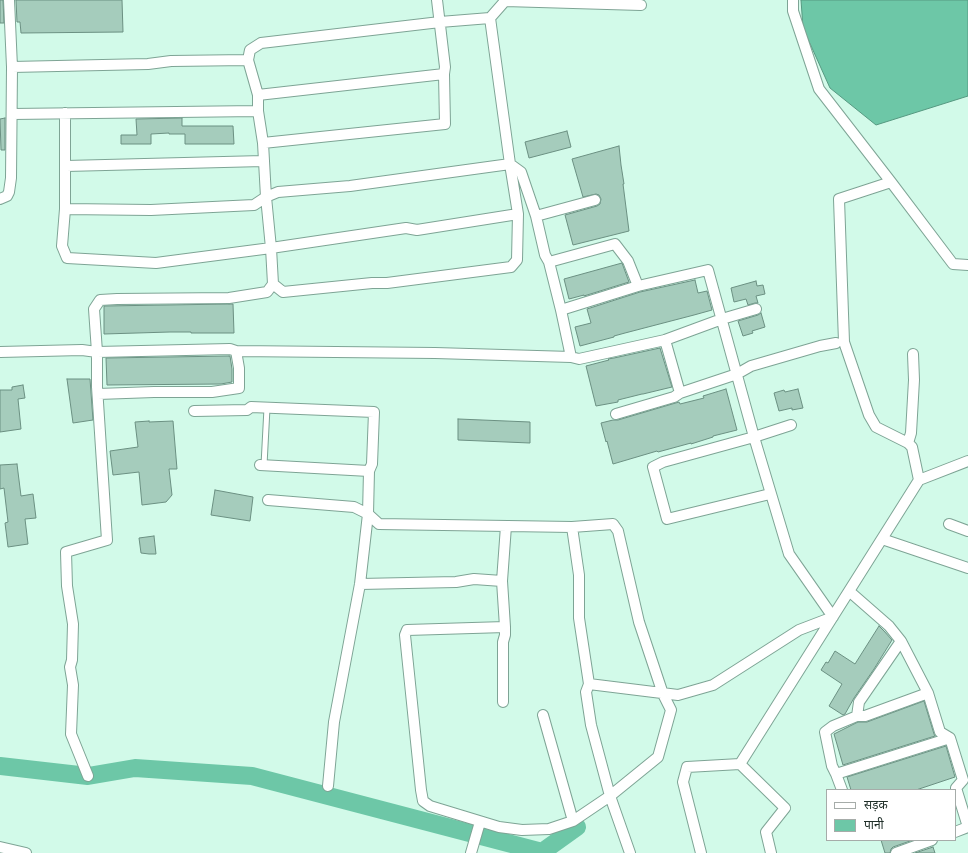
<!DOCTYPE html>
<html>
<head>
<meta charset="utf-8">
<style>
  body { margin:0 }
  #map { position:relative; width:968px; height:853px; overflow:hidden; background:#d2fae9; font-family:Mulish,"Noto Sans Devanagari",sans-serif }
  canvas { display:block }
  .legend { position:absolute; left:826px; top:789px; width:130px; height:52px; box-sizing:border-box; background:#fff; border:1px solid #a6aca9; margin:0; padding:5px 7px; list-style:none; font-size:12px; color:#202f29 }
  .legend li { display:flex; align-items:center; gap:8px; height:20px }
  .legend b { width:20px; border:1px solid #a6aca9 }
</style>
</head>
<body>
<div id="map">
<canvas width="968" height="853"></canvas>
<ul class="legend">
<li><b style="height:5px;background:#fff"></b>सड़क</li>
<li><b style="height:11px;background:#6dc7a7"></b>पानी</li>
</ul>
</div>
<script>
const ctx = document.querySelector('canvas').getContext('2d');
ctx.lineJoin = 'round';
function paint(path, color) { ctx.fillStyle = color; ctx.fill(path, 'evenodd'); }
const shape = rows => new Path2D(rows.map(r => 'M' + r).join(''));
function stroke(path, color, width, dash) { ctx.strokeStyle = color; ctx.lineWidth = width; ctx.lineCap = dash ? 'butt' : 'round'; ctx.setLineDash(dash || []); ctx.stroke(path); }
const water = shape([
  [801,0,968,0,968,96,876,125,830,88,803,28,801,0]
]);
paint(water, '#6dc7a7');
stroke(water, '#569981', 1);
stroke(shape([
  [0,766,88,776,135,768,252,776,542,852,577,827]
]), '#6dc7a7', 18);
const building = shape([
  [0,0,3,0,4,23,0,23,0,0],
  [16,0,122,0,123,32,21,33,20,22,17,22,16,0],
  [5,118,5,150,1,150,0,119,5,118],
  [182,118,182,126,233,126,234,144,185,144,185,134,169,134,169,133,151,134,151,144,121,144,121,135,137,135,136,119,182,118],
  [567,131,571,147,529,158,525,142,567,131],
  [619,146,621,165,624,184,623,184,629,231,573,245,565,215,597,206,600,204,601,199,599,195,596,194,583,197,572,159,619,146],
  [622,263,629,282,584,296,584,295,569,299,564,279,622,263],
  [695,280,698,293,707,291,712,310,694,315,625,333,614,336,614,337,580,346,575,327,591,323,587,309,640,292,695,280],
  [756,281,757,286,763,285,765,294,756,296,758,303,755,303,748,305,746,299,734,302,731,288,756,281],
  [229,304,233,304,234,333,191,333,191,332,170,332,104,334,104,306,229,304],
  [761,313,765,327,752,331,753,333,743,336,738,321,758,315,761,313],
  [660,348,672,387,643,394,642,394,618,400,618,402,596,406,586,366,609,360,608,359,614,358,660,348],
  [229,356,230,356,232,369,232,382,221,384,107,385,106,358,229,356],
  [67,379,90,379,93,420,73,423,67,379],
  [23,385,25,398,18,399,21,429,0,432,0,390,12,390,12,387,23,385],
  [726,389,737,430,713,436,713,437,691,444,691,443,658,452,657,451,613,464,607,441,606,442,601,423,613,420,618,420,679,402,680,404,704,398,703,396,726,389],
  [798,389,803,408,792,410,792,408,779,411,774,393,784,390,785,392,798,389],
  [458,419,530,422,530,443,458,440,458,419],
  [149,421,149,422,173,421,177,469,169,469,172,495,166,502,142,505,139,472,113,475,110,451,138,447,135,422,149,421],
  [17,464,21,496,33,494,36,518,25,519,28,544,8,547,5,523,8,522,4,488,0,489,0,465,17,464],
  [215,490,253,497,250,521,211,515,215,490],
  [154,536,156,554,149,554,141,553,139,538,154,536],
  [879,626,884,631,892,640,874,669,854,698,845,714,843,715,829,706,842,684,821,670,826,662,828,663,835,651,855,664,879,626],
  [924,701,934,734,935,736,843,765,834,734,858,722,867,722,924,701],
  [946,746,955,777,916,790,851,790,847,777,946,746],
  [881,840,913,840,893,847,891,849,890,853,885,853,881,840],
  [933,847,935,853,915,853,933,847]
]);
paint(building, '#a5ccbc');
stroke(building, '#6b9082', 1);
const lane = shape([
  [264,465,267,408]
]);
const street = shape([
  [793,0,793,11,819,89,891,182,953,264,968,265],
  [505,1,641,5],
  [490,18,505,1,505,0],
  [12,67,148,64,171,61,248,60],
  [258,95,444,74],
  [65,113,65,209,62,246,67,258,156,263,271,248,406,228,417,230,518,214,510,164,490,18,440,22,261,43,250,50,248,60,258,95,258,111,263,143,266,197,271,248,273,284,267,292,229,298,117,299,100,300,94,309,97,352,97,387,107,540,66,552,67,586,73,624,72,660,70,667,73,685,71,734,88,776],
  [12,114,258,111],
  [263,143,445,124,444,74,445,67,437,0],
  [66,166,263,161],
  [891,182,839,199,844,342,869,415,876,427,908,443,912,447,919,480],
  [0,199,7,196,9,192,11,178,12,67,9,0],
  [65,209,151,210,254,205,266,197,278,192,350,186,510,164,521,172,536,216,545,255,549,262,561,310,571,357],
  [536,216,595,200],
  [549,262,615,244,628,261,638,286],
  [273,284,283,292,372,283,387,283,511,267,517,260,518,214],
  [561,310,638,286,708,270,754,437,789,554,833,617,799,630,713,685,678,695,589,684],
  [665,340,680,393],
  [0,352,82,350,97,352,230,349,236,351,435,353,571,357,579,359,665,340,722,319,756,309],
  [98,394,154,392,212,392,239,388,239,368,236,351],
  [194,411,247,410,251,407,374,412,372,464,369,471,368,514,360,584,334,722,328,786],
  [616,414,674,397,680,393,737,374,751,366,820,346,836,343],
  [908,443,911,433,914,380,913,354],
  [260,465,369,471],
  [770,494,667,519,653,467,663,462,754,437,791,425],
  [268,500,354,507,368,514,379,524,572,527,613,524,618,531,639,622,663,694,671,710,658,757,610,796,573,821,549,829,522,830,499,827,430,806,423,801,421,790,405,635,407,630,505,627,505,635,503,642,503,702],
  [949,524,968,531],
  [572,527,579,575,579,618,589,684,586,692,591,725,610,796,630,853],
  [882,539,968,568],
  [360,584,456,582,474,579,502,581],
  [849,591,889,626,901,641,928,693,940,732,950,738,963,780,956,788,968,827,955,832],
  [505,627,502,581,506,526],
  [543,715,573,821],
  [857,716,859,702,901,641],
  [836,774,950,738],
  [842,790,836,774,832,766,825,732,833,726,857,716,865,716,928,693],
  [0,847,26,853],
  [471,853,480,822],
  [701,853,683,782,687,767,740,764],
  [771,853,766,832,785,808,740,764,919,480,968,461],
  [896,853,932,840]
]);
stroke(lane, '#7ea495', 7);
stroke(street, '#7ea495', 12);
stroke(lane, '#fff', 5);
stroke(street, '#fff', 10);
</script>
</body>
</html>
